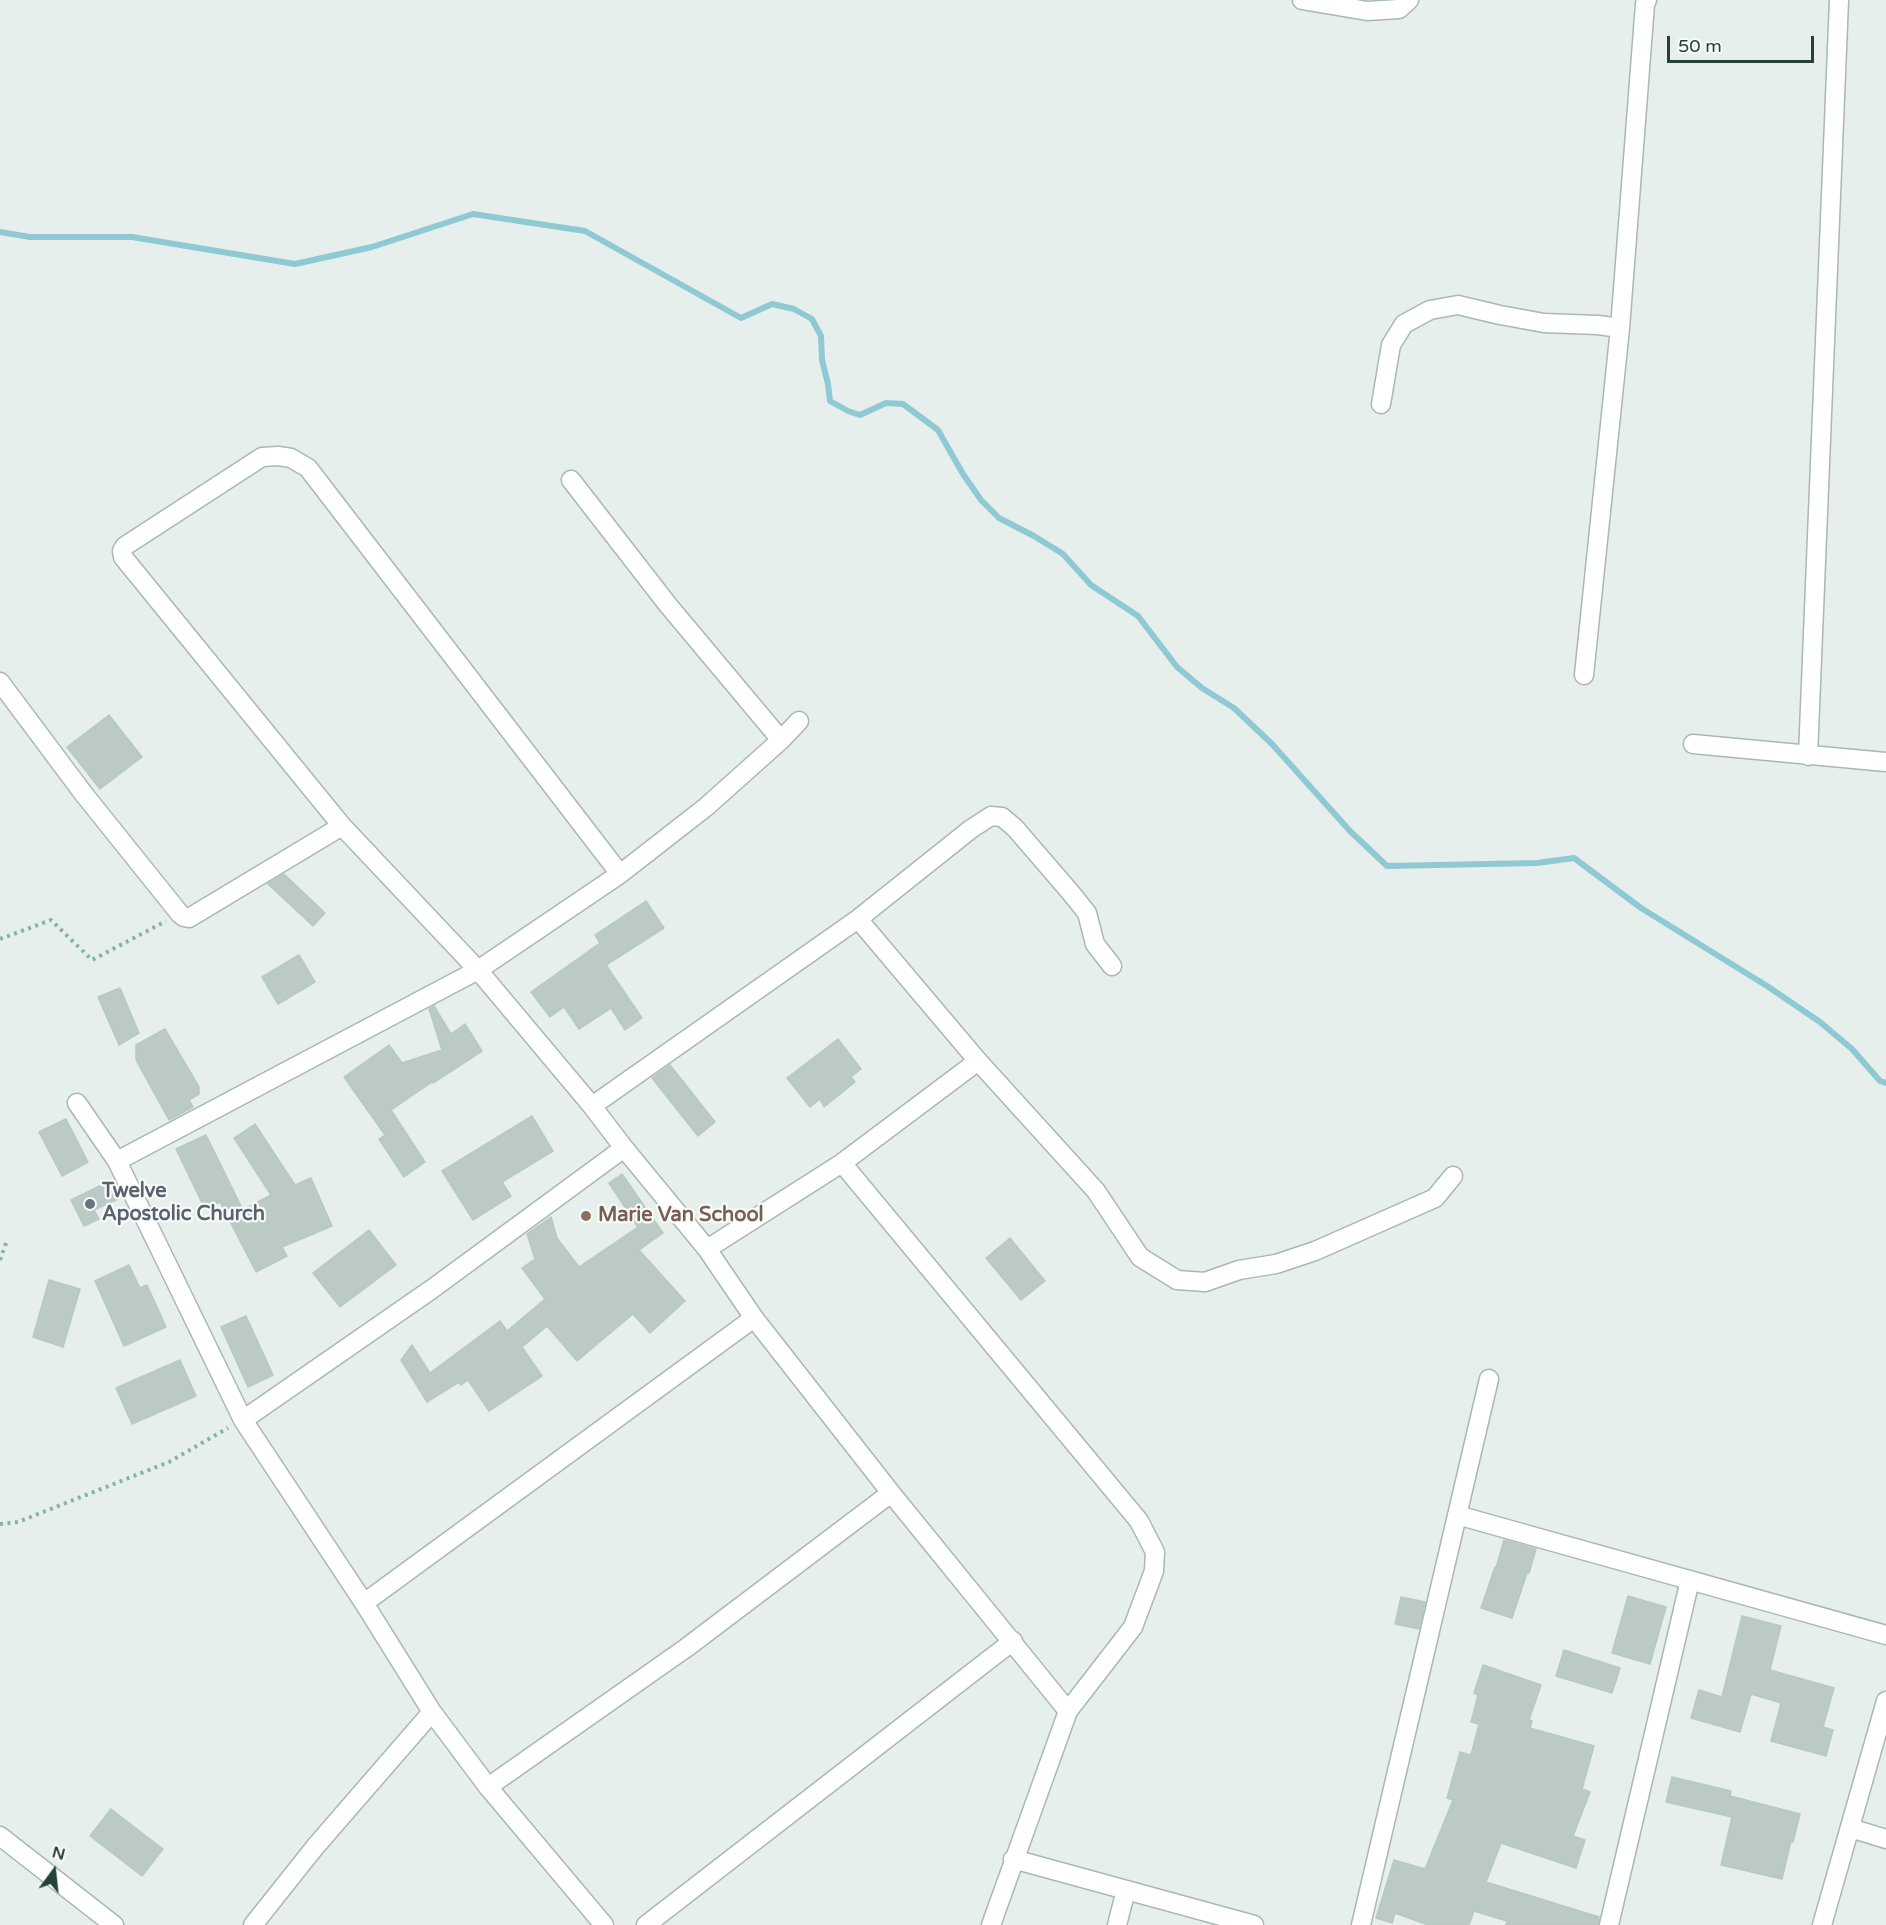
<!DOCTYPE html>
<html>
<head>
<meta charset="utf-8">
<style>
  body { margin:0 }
  #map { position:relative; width:1886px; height:1925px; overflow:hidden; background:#e6efeb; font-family:"Varela Round",sans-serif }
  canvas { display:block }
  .north { position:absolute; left:24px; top:1841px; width:60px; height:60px; -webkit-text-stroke:4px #f7fbf9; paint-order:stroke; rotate:15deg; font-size:16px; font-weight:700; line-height:24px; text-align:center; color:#24423a }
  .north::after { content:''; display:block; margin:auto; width:21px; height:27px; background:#24423a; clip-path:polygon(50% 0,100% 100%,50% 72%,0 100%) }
  .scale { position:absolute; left:1667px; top:36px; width:147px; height:27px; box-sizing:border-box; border:3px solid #24423a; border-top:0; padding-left:8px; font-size:18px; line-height:21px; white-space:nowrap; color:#24423a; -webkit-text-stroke:4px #f7fbf9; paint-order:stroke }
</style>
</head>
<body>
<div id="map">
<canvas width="1886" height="1925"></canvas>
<div class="north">N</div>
<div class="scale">50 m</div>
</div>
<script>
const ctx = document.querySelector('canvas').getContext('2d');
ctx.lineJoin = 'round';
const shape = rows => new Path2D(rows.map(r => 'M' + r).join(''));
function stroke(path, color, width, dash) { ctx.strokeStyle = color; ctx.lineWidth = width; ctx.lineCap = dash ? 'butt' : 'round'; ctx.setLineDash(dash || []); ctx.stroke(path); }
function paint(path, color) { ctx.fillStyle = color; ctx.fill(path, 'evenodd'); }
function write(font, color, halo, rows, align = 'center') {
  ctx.font = font + ' "Varela Round",sans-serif'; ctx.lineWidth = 4.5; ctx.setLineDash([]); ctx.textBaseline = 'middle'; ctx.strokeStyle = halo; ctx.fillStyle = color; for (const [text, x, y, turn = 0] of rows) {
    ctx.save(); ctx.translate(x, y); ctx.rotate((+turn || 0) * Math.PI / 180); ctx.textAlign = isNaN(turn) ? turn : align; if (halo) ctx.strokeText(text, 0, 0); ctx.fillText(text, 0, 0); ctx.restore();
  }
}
stroke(shape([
  [0,232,30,237,132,237,295,264,372,247,473,214,585,231,741,318,772,304,794,309,812,319,821,336,822,360,828,384,830,401,848,411,860,415,886,403,903,404,938,430,963,474,981,500,999,518,1034,536,1063,554,1091,585,1138,616,1177,667,1202,688,1234,708,1272,744,1350,831,1387,866,1537,863,1574,858,1641,908,1767,986,1820,1022,1852,1049,1880,1081,1886,1083]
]), '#8ec9d4', 6);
const building = shape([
  [109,715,142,757,100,789,67,747,109,715],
  [284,874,325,913,313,926,268,884,284,874],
  [646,901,664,928,606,965,642,1018,625,1030,611,1008,579,1029,564,1007,550,1017,531,992,600,943,595,935,646,901],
  [299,955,315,982,278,1004,262,977,299,955],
  [120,988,139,1033,119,1045,98,997,120,988],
  [434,1006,451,1034,465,1024,482,1051,433,1083,432,1082,391,1110,425,1162,404,1177,379,1139,385,1135,344,1077,389,1045,402,1063,442,1050,429,1009,434,1006],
  [165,1029,199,1087,199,1094,189,1100,193,1107,169,1120,136,1060,136,1045,165,1029],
  [838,1039,861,1069,851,1077,855,1082,824,1107,820,1099,810,1107,787,1078,838,1039],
  [670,1065,715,1122,698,1136,652,1078,670,1065],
  [532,1116,553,1151,502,1182,511,1196,473,1220,442,1171,532,1116],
  [66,1119,88,1162,62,1176,39,1132,66,1119],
  [255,1124,295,1185,311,1178,332,1226,282,1247,287,1256,256,1272,220,1202,205,1209,176,1149,206,1135,243,1210,271,1195,234,1138,255,1124],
  [622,1174,663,1233,639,1250,685,1301,650,1333,633,1314,577,1361,547,1326,522,1347,542,1376,489,1411,468,1380,461,1385,459,1382,427,1402,401,1360,412,1345,430,1373,500,1321,507,1331,545,1299,522,1268,535,1259,527,1234,551,1217,557,1238,579,1267,638,1227,609,1183,622,1174],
  [110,1181,118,1199,94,1210,99,1219,84,1226,71,1200,110,1181],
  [369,1230,396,1265,340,1307,313,1273,369,1230],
  [1010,1238,1045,1281,1021,1300,986,1258,1010,1238],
  [129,1265,140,1288,147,1285,166,1327,124,1346,95,1281,129,1265],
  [49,1280,80,1289,63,1347,33,1337,49,1280],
  [246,1316,273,1375,248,1387,221,1327,246,1316],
  [180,1360,196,1396,132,1424,116,1388,180,1360],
  [1504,1540,1536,1549,1529,1573,1527,1573,1512,1618,1481,1608,1495,1567,1496,1568,1504,1540],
  [1628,1596,1666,1607,1650,1664,1612,1653,1628,1596],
  [1401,1597,1425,1602,1419,1629,1395,1624,1401,1597],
  [1742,1616,1781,1626,1770,1670,1834,1688,1823,1727,1833,1730,1826,1756,1771,1741,1781,1703,1751,1694,1740,1732,1691,1718,1699,1690,1722,1697,1742,1616],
  [1564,1650,1620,1668,1612,1693,1556,1676,1564,1650],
  [1483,1665,1541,1685,1529,1720,1532,1721,1530,1728,1594,1746,1582,1789,1590,1792,1573,1836,1585,1840,1576,1868,1501,1843,1486,1882,1599,1917,1598,1925,1506,1925,1507,1921,1474,1911,1469,1925,1428,1925,1395,1913,1392,1923,1376,1918,1394,1860,1425,1869,1453,1800,1447,1798,1460,1752,1471,1755,1479,1724,1471,1722,1478,1695,1474,1693,1483,1665],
  [1672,1777,1731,1791,1730,1796,1800,1814,1793,1842,1791,1841,1782,1879,1721,1865,1732,1817,1666,1802,1672,1777],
  [111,1809,163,1849,142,1876,90,1836,111,1809]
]);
paint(building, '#bbcac4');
stroke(building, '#b8c9c2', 1.5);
const minor = shape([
  [1302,0,1367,11,1399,9,1409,0],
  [1381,404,1391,345,1404,324,1430,310,1458,305,1500,315,1544,323,1598,325,1620,328],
  [571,480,668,605,781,740],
  [1584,675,1620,328,1645,4,1647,0],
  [0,682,83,793,180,914,184,917,189,918,342,826],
  [1693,744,1886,762],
  [1808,756,1839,0],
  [620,874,308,468,291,458,278,456,262,457,125,546,122,551,123,557,342,826,478,970,592,1106,624,1148,707,1249,754,1318,891,1493,1068,1711],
  [858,919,978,1061,1096,1191,1140,1257,1177,1280,1205,1282,1239,1270,1276,1264,1315,1251,1435,1198,1453,1176],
  [77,1103,117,1161,243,1420,364,1603,432,1712,488,1787,604,1925],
  [592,1106,858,919,971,829,991,816,1002,817,1015,828,1071,893,1087,913,1095,944,1112,966],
  [117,1161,478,970,620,874,706,807,781,740,799,721],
  [842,1163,1139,1521,1155,1552,1154,1571,1133,1627,1068,1711,991,1925],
  [707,1249,842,1163,978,1061],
  [243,1420,432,1289,624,1148],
  [1457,1515,1886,1635],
  [364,1603,754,1318],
  [488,1787,686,1648,891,1493],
  [1850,1828,1886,1839],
  [0,1836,114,1925],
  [1013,1859,1254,1925],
  [253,1925,315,1847,432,1712],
  [646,1925,1013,1641],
  [1117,1925,1126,1890],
  [1361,1925,1489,1379],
  [1609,1925,1690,1580],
  [1822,1925,1886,1701]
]);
stroke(minor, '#a8b8b2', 21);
stroke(shape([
  [0,939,51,920,92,960,166,921],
  [0,1260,6,1243],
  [0,1524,18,1522,169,1462,228,1428]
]), '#86b3a5', 4, [3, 4.5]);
stroke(minor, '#fff', 18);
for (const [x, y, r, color] of [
  [90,1204,6,"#6b7280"],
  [586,1216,6,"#8d6e63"]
]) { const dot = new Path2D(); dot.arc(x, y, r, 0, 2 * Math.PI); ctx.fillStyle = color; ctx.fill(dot); stroke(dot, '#f7fbf9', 2); }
write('bold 20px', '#5b616d', '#f7fbf9', [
  ["Twelve",102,1192],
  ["Apostolic Church",102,1215]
], 'left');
write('bold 20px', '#785e54', '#f7fbf9', [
  ["Marie Van School",598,1216]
], 'left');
</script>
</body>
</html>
